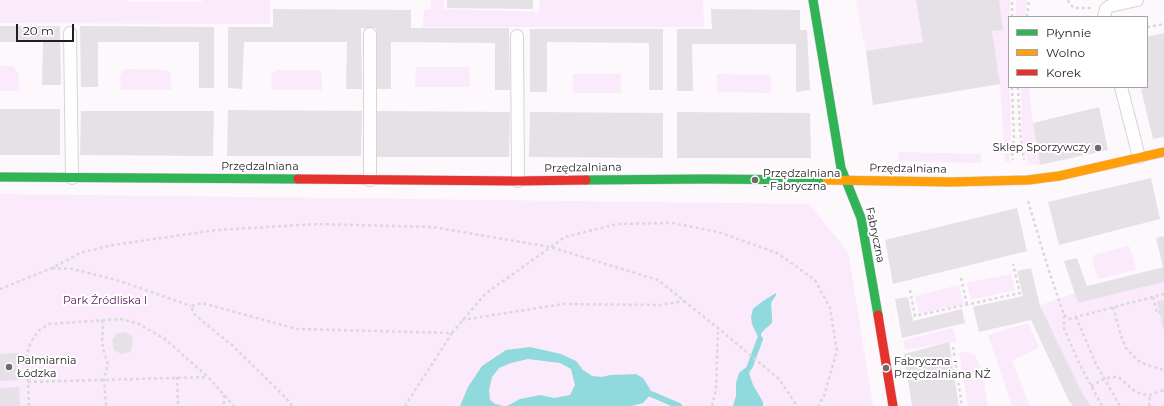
<!DOCTYPE html>
<html>
<head>
<meta charset="utf-8">
<style>
  body { margin:0 }
  #map { position:relative; width:1164px; height:406px; overflow:hidden; background:#fcf8fc; font-family:Montserrat,sans-serif }
  canvas { display:block }
  .legend { position:absolute; left:1008px; top:16px; width:140px; height:72px; box-sizing:border-box; background:#fff; border:1px solid #a6a5a6; margin:0; padding:5px 7px; list-style:none; font-size:12px; color:#211d21 }
  .legend li { display:flex; align-items:center; gap:8px; height:20px }
  .legend b { width:20px; border:1px solid #a6a5a6 }
  .scale { position:absolute; left:16px; top:24px; width:58px; height:18px; box-sizing:border-box; border:2px solid #211d21; border-top:0; padding-left:5px; font-size:12px; line-height:14px; white-space:nowrap; color:#211d21; -webkit-text-stroke:3px #fff; paint-order:stroke }
</style>
</head>
<body>
<div id="map">
<canvas width="1164" height="406"></canvas>
<ul class="legend">
<li><b style="height:5px;background:#30b455"></b>Płynnie</li>
<li><b style="height:5px;background:#ff9f0a"></b>Wolno</li>
<li><b style="height:5px;background:#e5322d"></b>Korek</li>
</ul>
<div class="scale">20 m</div>
</div>
<script>
const ctx = document.querySelector('canvas').getContext('2d');
ctx.lineJoin = 'round';
function paint(path, color) { ctx.fillStyle = color; ctx.fill(path, 'evenodd'); }
const shape = rows => new Path2D(rows.map(r => 'M' + r).join(''));
function stroke(path, color, width, dash) { ctx.strokeStyle = color; ctx.lineWidth = width; ctx.lineCap = dash ? 'butt' : 'round'; ctx.setLineDash(dash || []); ctx.stroke(path); }
function write(font, color, halo, rows, align = 'center') {
  ctx.font = font + ' Montserrat,sans-serif'; ctx.lineWidth = 4; ctx.setLineDash([]); ctx.textBaseline = 'middle'; ctx.strokeStyle = halo; ctx.fillStyle = color; for (const [text, x, y, turn = 0] of rows) {
    ctx.save(); ctx.translate(x, y); ctx.rotate((+turn || 0) * Math.PI / 180); ctx.textAlign = isNaN(turn) ? turn : align; if (halo) ctx.strokeText(text, 0, 0); ctx.fillText(text, 0, 0); ctx.restore();
  }
}
paint(shape([
  [856,0,999,0,1003,30,992,31,1000,84,873,105,866,51,862,34]
]), '#faeefa');
paint(shape([
  [0,0,129,0,129,2,201,2,202,0,270,0,270,24,0,23],
  [431,0,444,0,444,9,539,12,540,0,703,0,704,27,423,27,424,10,431,9],
  [999,0,1010,0,1009,72,1011,135,1009,149,1010,162,1005,161,1000,84,992,31,1003,30],
  [1016,0,1027,0,1025,17,1016,17],
  [0,66,13,66,18,72,20,91,0,91],
  [416,67,469,67,470,87,415,87],
  [125,69,167,70,171,74,171,90,121,90,120,75],
  [276,70,318,70,322,74,322,90,272,90,271,75],
  [573,74,621,74,621,93,573,93],
  [717,74,771,75,771,93,717,92],
  [1021,87,1029,87,1033,123,1040,165,1029,164,1025,152,1022,132],
  [899,152,981,154,981,163,897,161],
  [0,194,809,204,848,252,873,406,0,406],
  [1127,246,1130,247,1136,270,1098,279,1092,258,1094,255],
  [1011,274,1015,290,971,300,967,283],
  [1164,282,1164,406,1091,406,1083,395,1038,306,1075,293,1078,303],
  [959,285,963,304,919,314,915,296],
  [1028,323,1039,347,1012,361,1030,406,1012,406,988,335],
  [953,328,957,343,949,342,905,350,904,340],
  [966,351,975,356,981,367,988,406,968,406,959,353]
]), '#faeafb');
paint(shape([
  [776,293,776,295,771,303,772,317,772,323,763,331,761,334,761,339,759,339,752,324,751,317,753,309,763,301],
  [530,347,561,354,576,361,583,370,592,376,602,377,610,375,636,374,643,378,650,389,651,394,643,403,632,406,507,406,520,399,540,395,554,398,570,395,575,385,571,369,560,363,528,359,511,363,499,368,492,377,489,390,490,400,495,404,503,406,460,406,468,387,482,366,506,350],
  [749,365,752,368,749,373,753,385,763,402,763,406,733,406,736,396,736,383,739,373]
]), '#90d9dc');
stroke(shape([
  [750,366,760,339],
  [651,394,679,406]
]), '#90d9dc', 6);
paint(shape([
  [447,0,533,0,533,9,447,8],
  [916,0,999,0,1003,30,992,31,1000,84,873,105,866,51,923,42],
  [273,9,411,10,411,28,509,28,510,90,495,90,495,43,391,42,391,89,376,89,376,28,361,28,362,89,346,89,347,42,244,42,242,89,228,88,228,27,273,27],
  [711,9,800,10,800,30,807,30,810,90,796,92,796,44,692,44,693,91,677,91,677,29,712,29],
  [0,26,60,26,61,85,42,85,43,42,0,42],
  [80,26,214,27,214,88,199,88,199,42,98,42,98,87,81,87],
  [530,29,663,29,663,90,649,90,649,43,547,42,547,92,530,92],
  [1164,33,1164,137,1153,139,1141,89,1148,87,1147,37],
  [1099,107,1108,150,1040,165,1033,123],
  [0,109,60,109,60,155,0,155],
  [228,110,362,111,361,156,227,156],
  [81,111,214,111,213,156,80,155],
  [376,111,510,112,509,157,375,157],
  [530,112,663,113,663,158,529,157],
  [677,112,810,113,811,158,677,158],
  [1151,178,1160,219,1059,245,1048,202],
  [1017,208,1027,251,893,284,885,240],
  [1164,236,1164,267,1163,267,1156,238],
  [1077,258,1087,286,1164,267,1164,282,1078,303,1064,261],
  [1031,268,1040,306,1083,395,1091,406,1073,406,1069,401,1031,320,979,332,973,307,1023,296,1017,271],
  [908,297,913,321,962,309,965,323,902,338,895,299],
  [1164,300,1164,329,1163,329,1157,301],
  [125,332,132,336,133,344,130,352,121,354,114,350,112,340,117,333],
  [949,342,959,406,912,406,904,354],
  [18,353,19,380,0,381,0,354],
  [19,387,20,406,0,406,0,388]
]), '#e5e1e6');
const lane = shape([
  [1104,17,1106,9,1110,6,1137,0],
  [70,33,72,178],
  [517,36,518,181],
  [1121,87,1139,157],
  [370,180,370,34]
]);
const fast = shape([
  [813,0,841,168,861,218,878,315],
  [0,177,298,179],
  [586,180,705,179,827,180]
]);
const slow = shape([
  [827,180,951,182,1028,180,1059,176,1164,152]
]);
const jam = shape([
  [298,179,518,181,586,180],
  [878,315,893,406]
]);
stroke(lane, '#d7d3d7', 14);
stroke(fast, '#d7d3d7', 10);
stroke(slow, '#d7d3d7', 10);
stroke(jam, '#d7d3d7', 10);
stroke(shape([
  [1068,0,1069,3,1074,8,1091,8],
  [1012,17,1012,0],
  [1027,17,1029,0],
  [1147,27,1164,24],
  [1012,87,1014,139,1012,153,1013,160],
  [1018,87,1020,131,1024,160],
  [1028,201,1048,268,1064,315,1064,328,1078,361,1102,406],
  [52,268,73,269,120,281,191,306],
  [961,278,967,305],
  [0,289,52,268,80,253,113,245,216,230,317,224,433,227,550,247,658,280,718,328,779,379,797,406],
  [910,290,915,316,1020,293,1013,264],
  [1153,297,1157,313,1160,312],
  [1113,307,1121,336,1126,348,1137,360,1147,365,1164,370],
  [1064,315,1069,319,1164,294],
  [1076,317,1096,364,1120,406],
  [102,320,103,327,102,337,103,349,108,364,104,379,106,406],
  [462,320,563,304,660,305,685,301],
  [452,333,485,294,565,237,617,224,673,223,718,232,777,253,815,280,830,308,837,351,824,396,818,406],
  [953,347,962,406],
  [177,377,178,406],
  [28,382,27,355,30,344,38,331,49,324,120,319,137,323,165,339,208,377,234,406],
  [1091,386,1104,379,1112,377,1118,377,1122,380,1133,390,1141,394,1150,395,1164,390],
  [224,395,224,406],
  [29,406,28,382,208,377],
  [292,406,286,398,233,346,195,315,191,306,202,303,297,329,452,333,405,406],
  [712,406,716,389,718,328],
  [1149,406,1150,395]
]), '#dad9da', 2.5, [3, 3]);
stroke(lane, '#fffeff', 12);
stroke(fast, '#30b455', 9);
stroke(slow, '#ff9f0a', 9);
stroke(jam, '#e5322d', 9);
for (const [x, y, r, color] of [
  [1098,148,4,"#6e6a6e"],
  [755,180,4,"#6e6a6e"],
  [9,367,4,"#6e6a6e"],
  [886,368,4,"#6e6a6e"]
]) { const dot = new Path2D(); dot.arc(x, y, r, 0, 2 * Math.PI); ctx.fillStyle = color; ctx.fill(dot); stroke(dot, '#fff', 1.5); }
write('11px', '#211d21', '#fff', [
  ["Sklep Sporzywczy",1090,148,"right"],
  ["Przędzalniana",763,174],
  ["- Fabryczna",763,187],
  ["Palmiarnia",17,361],
  ["Łódzka",17,374],
  ["Fabryczna -",894,362],
  ["Przędzalniana NŻ",894,375]
], 'left');
write('11px', '#211d21', '#fff', [
  ["Przędzalniana",260,167],
  ["Przędzalniana",583,168,-1],
  ["Przędzalniana",908,169,1],
  ["Fabryczna",875,235,78]
]);
write('11px', '#56175c', '#fff', [
  ["Park Źródliska I",105,301]
]);
</script>
</body>
</html>
